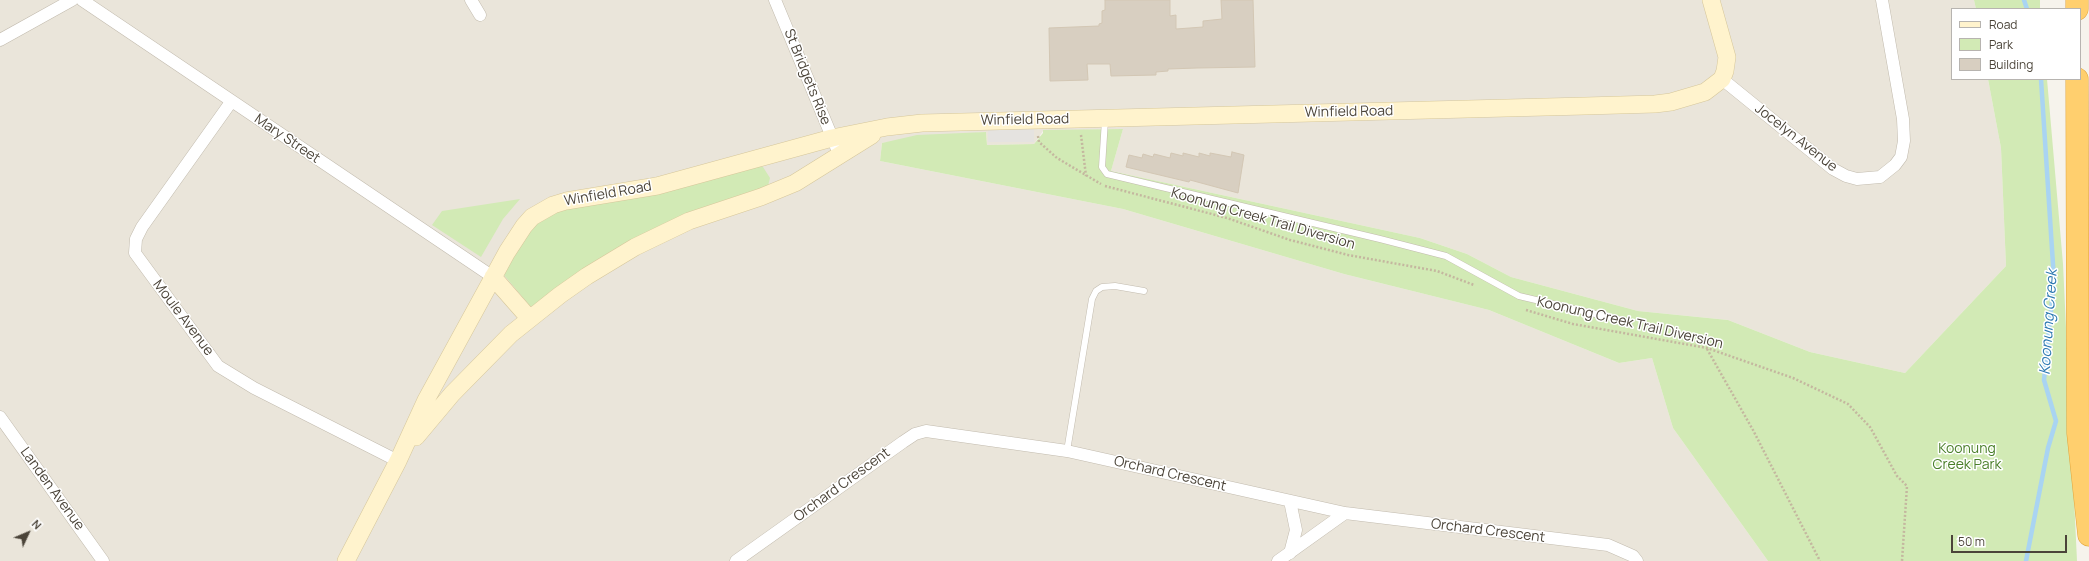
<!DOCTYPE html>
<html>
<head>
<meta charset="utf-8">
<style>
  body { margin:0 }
  #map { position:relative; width:2089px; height:561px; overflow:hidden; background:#f6f3ec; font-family:Manrope,sans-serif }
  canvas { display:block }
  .legend { position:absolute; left:1951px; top:8px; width:130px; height:72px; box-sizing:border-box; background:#fff; border:1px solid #b7b4b0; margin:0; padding:5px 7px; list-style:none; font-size:12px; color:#4b4439 }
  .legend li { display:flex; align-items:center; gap:8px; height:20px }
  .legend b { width:20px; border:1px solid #b7b4b0 }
  .north { position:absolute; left:8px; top:513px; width:40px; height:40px; -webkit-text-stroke:3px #fff; paint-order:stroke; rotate:46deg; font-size:11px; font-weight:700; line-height:16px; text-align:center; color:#4b4439 }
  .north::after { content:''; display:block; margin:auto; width:14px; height:18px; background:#4b4439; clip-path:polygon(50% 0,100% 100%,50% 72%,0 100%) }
  .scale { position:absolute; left:1951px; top:535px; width:116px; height:18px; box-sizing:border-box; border:2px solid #4b4439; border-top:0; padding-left:5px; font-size:12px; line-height:14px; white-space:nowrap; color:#4b4439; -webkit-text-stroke:3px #fff; paint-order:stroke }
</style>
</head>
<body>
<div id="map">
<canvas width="2089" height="561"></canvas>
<ul class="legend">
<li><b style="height:5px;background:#fff3cd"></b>Road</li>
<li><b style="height:11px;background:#d2eab5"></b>Park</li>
<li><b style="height:11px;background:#d8cfc1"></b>Building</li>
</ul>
<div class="north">N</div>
<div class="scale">50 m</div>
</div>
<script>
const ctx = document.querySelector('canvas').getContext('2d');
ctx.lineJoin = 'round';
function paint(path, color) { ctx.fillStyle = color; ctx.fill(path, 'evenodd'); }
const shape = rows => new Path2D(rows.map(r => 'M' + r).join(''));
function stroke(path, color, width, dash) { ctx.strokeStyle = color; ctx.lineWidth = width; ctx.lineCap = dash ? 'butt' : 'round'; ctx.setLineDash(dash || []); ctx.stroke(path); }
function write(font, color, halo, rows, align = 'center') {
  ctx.font = font + ' Manrope,sans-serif'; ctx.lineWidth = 3; ctx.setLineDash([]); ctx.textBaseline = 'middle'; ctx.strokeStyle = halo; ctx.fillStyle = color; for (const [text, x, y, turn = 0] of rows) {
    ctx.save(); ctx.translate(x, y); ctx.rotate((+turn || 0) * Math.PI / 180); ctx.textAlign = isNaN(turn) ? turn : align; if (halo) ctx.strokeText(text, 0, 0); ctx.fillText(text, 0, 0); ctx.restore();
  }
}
paint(shape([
  [0,0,1974,0,1976,9,1952,9,1952,79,1988,79,2001,148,2006,266,1905,373,1810,352,1728,320,1638,311,1511,277,1467,254,1420,238,1111,171,1123,129,1043,131,1034,144,987,145,986,132,882,143,880,161,1123,209,1344,274,1489,310,1619,363,1652,358,1673,428,1768,561,0,561]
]), '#eae5da');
paint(shape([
  [1974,0,2040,0,2040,9,1976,9],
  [1988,79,2047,79,2063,264,2077,561,1768,561,1673,428,1652,358,1619,363,1489,310,1344,274,1123,209,880,161,882,143,917,135,986,132,987,145,1034,144,1043,133,1043,130,1123,129,1111,171,1420,238,1467,254,1511,277,1638,311,1728,320,1810,352,1905,373,2006,266,2001,148],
  [759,165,763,167,770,178,768,186,533,307,530,306,504,275,503,273,516,246,549,212],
  [520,199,503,219,481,257,432,225,442,211]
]), '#d2eab5');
paint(shape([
  [1034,127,1034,142,988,142,988,128]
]), '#e5e3e0');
stroke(shape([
  [2024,0,2027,9],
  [2026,561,2048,448,2056,421,2044,380,2054,280,2041,79]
]), '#a9d4f2', 4.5);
const building = shape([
  [1105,0,1170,0,1170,16,1176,15,1176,29,1203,27,1203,21,1222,19,1221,0,1253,0,1255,67,1197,68,1168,69,1168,71,1156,72,1156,75,1111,76,1110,64,1087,64,1088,80,1050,81,1049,28,1099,26,1099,24,1102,23,1102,11,1105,10,1105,0],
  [1232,152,1244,155,1238,193,1190,180,1189,182,1126,167,1129,155,1142,158,1143,154,1153,157,1154,154,1170,158,1171,153,1183,156,1183,153,1199,157,1199,153,1210,156,1210,153,1231,157,1232,152]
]);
paint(building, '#d8cfc1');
stroke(building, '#d3c7b4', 1);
const lane = shape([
  [1105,120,1102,167,1107,174,1380,239,1446,256,1519,296,1625,321],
  [1067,451,1092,299,1096,291,1102,287,1115,286,1144,291]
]);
const street = shape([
  [82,0,493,277],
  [471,0,480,15],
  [775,0,839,154],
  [0,40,72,0],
  [1722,79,1833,169,1846,176,1857,179,1880,177,1895,165,1901,157,1904,141,1903,119,1882,0],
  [231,102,142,227,136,239,135,253,218,366,254,388,398,461],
  [0,417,103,561],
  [1290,553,1296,530,1290,501],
  [736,561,903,442,915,434,926,431,1067,451,1345,513,1608,545,1633,556,1637,561],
  [1278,561,1345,513]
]);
const secondary = shape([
  [493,277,529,318],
  [416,437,452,394,511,334,560,295,587,276,635,247,689,221,761,197,795,183,872,135],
  [346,561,398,461,426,400,507,252,524,226,532,217,553,205,566,201,657,186,832,138,887,127,922,123,1585,106,1655,104,1671,102,1705,92,1722,79,1725,71,1727,57,1711,0]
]);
const highway = shape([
  [2077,0,2077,9],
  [2077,79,2078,433,2089,535]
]);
stroke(lane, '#c2bbae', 7);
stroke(street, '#c2bbae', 13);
stroke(secondary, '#d6c79b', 18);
stroke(highway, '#e0a43c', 23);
stroke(shape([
  [1081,135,1086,176],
  [1038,136,1039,142,1057,158,1101,184],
  [1105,186,1227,218,1290,240,1348,255,1437,271,1474,285],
  [1526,310,1573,324,1707,348,1793,378,1848,404,1870,427,1897,476,1907,486,1902,561],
  [1707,349,1753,430,1820,561]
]), '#c4b79f', 2.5, [2, 2]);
stroke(lane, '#fff', 6);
stroke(street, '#fff', 12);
stroke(secondary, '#fff3cd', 17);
stroke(highway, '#ffcf6e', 22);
write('14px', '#4b4439', '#fff', [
  ["St Bridgets Rise",807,77,68],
  ["Winfield Road",1349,112,-1],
  ["Winfield Road",1025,120,-1],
  ["Jocelyn Avenue",1796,138,38],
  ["Mary Street",287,139,34],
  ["Winfield Road",608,194,-10],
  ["Koonung Creek Trail Diversion",1263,219,16],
  ["Moule Avenue",183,318,53],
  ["Koonung Creek Trail Diversion",1630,323,13],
  ["Orchard Crescent",1170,474,13],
  ["Orchard Crescent",842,485,-36],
  ["Landen Avenue",52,489,54],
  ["Orchard Crescent",1488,531,7]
]);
write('14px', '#4a7f2a', '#fff', [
  ["Koonung",1967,449],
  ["Creek Park",1967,465]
]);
write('italic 15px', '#2e7ab2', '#fff', [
  ["Koonung Creek",2049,322,-86]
]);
</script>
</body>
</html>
